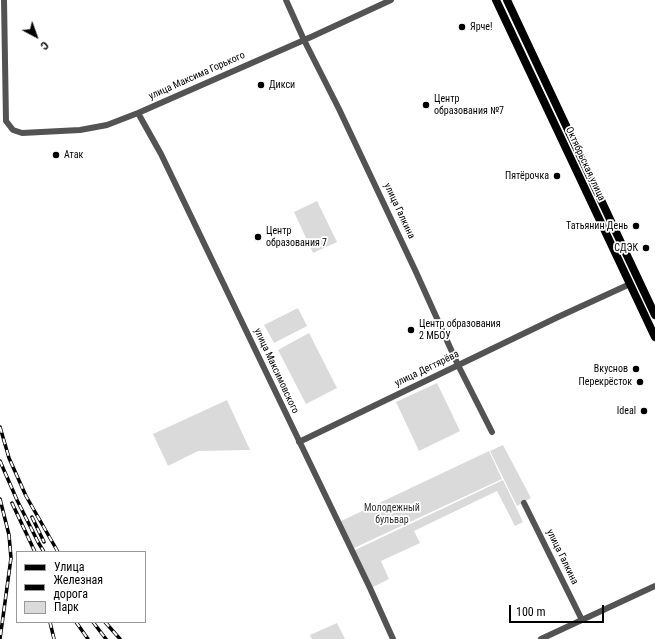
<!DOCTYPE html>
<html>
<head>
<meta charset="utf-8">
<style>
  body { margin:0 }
  #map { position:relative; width:655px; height:639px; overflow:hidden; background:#fff; font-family:"Roboto Condensed",sans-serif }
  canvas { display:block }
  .legend { position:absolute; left:16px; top:551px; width:130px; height:72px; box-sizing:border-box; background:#fff; border:1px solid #999; margin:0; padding:5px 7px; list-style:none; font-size:12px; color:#000 }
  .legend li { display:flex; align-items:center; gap:8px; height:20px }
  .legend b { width:20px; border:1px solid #999 }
  .north { position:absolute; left:16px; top:16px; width:40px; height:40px; -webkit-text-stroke:3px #fff; paint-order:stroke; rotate:139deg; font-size:11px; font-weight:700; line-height:16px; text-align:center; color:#000 }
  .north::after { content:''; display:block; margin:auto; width:14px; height:18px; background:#000; clip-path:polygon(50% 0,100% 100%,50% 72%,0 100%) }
  .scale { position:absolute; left:509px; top:605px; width:95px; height:18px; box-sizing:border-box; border:2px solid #000; border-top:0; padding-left:5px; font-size:12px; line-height:14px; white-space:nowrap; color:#000; -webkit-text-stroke:3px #fff; paint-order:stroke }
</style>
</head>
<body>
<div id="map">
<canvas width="655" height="639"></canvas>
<ul class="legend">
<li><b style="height:5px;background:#000"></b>Улица</li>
<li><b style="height:5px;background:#000"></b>Железная дорога</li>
<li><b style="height:11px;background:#dadada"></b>Парк</li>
</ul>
<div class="north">С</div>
<div class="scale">100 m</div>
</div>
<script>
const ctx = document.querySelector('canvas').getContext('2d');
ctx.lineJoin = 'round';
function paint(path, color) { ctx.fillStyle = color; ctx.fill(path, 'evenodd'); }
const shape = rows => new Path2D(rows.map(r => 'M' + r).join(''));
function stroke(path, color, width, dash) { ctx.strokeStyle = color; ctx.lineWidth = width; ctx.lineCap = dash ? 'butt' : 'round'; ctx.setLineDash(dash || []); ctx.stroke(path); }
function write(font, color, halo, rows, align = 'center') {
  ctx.font = font + ' "Roboto Condensed",sans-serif'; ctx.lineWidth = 3.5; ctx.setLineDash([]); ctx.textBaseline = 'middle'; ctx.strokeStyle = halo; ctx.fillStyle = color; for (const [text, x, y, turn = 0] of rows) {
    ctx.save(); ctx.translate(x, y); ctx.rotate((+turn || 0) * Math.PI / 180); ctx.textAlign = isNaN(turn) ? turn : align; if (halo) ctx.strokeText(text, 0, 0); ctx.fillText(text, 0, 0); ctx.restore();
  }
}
paint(shape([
  [317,201,337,242,313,253,294,212],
  [298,308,307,326,274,343,264,325],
  [309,333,337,388,306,404,278,350],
  [437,383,460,431,419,451,396,402],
  [227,400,250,450,198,451,168,466,153,434],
  [503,445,531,498,517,506,490,451],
  [489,451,502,479,352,549,339,522],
  [503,480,523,522,515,526,497,491,414,531,420,543,381,561,389,579,371,588,353,551],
  [337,623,345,639,312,639,310,635]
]), '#dadada');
stroke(shape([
  [4,0,6,121,13,130,22,133,80,130,107,125,138,113,311,37,391,0],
  [286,0,304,40,339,109,416,272,458,365,492,432],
  [138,113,161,154,370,588,393,639],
  [299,442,558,317,630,284],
  [524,503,582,620],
  [541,639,655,586]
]), '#535353', 6);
stroke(shape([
  [496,0,655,337],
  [507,0,655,315]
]), '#000', 8);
const rail = shape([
  [0,427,9,458,26,496,58,552],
  [0,461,17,500,38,542,44,552],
  [0,499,9,535,11,558,0,639],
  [12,503,35,552],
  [32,517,44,542],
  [50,622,54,639],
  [76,622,88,639],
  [93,622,106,639],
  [105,622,120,639]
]);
stroke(rail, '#000', 3.5);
stroke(rail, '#fff', 2, [6]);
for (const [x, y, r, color] of [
  [462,27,4,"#000"],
  [261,85,4,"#000"],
  [426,105,4,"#000"],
  [56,155,4,"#000"],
  [557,176,4,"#000"],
  [636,226,4,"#000"],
  [258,237,4,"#000"],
  [646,248,4,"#000"],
  [411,330,4,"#000"],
  [636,369,4,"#000"],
  [640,382,4,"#000"],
  [644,411,4,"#000"]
]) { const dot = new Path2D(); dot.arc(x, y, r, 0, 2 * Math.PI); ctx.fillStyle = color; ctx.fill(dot); stroke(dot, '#fff', 1.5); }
write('10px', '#000', '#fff', [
  ["Ярче!",470,27],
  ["Дикси",269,85],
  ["Центр",434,99],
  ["образования №7",434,111],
  ["Атак",64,155],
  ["Пятёрочка",549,176,"right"],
  ["Татьянин День",628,226,"right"],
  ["Центр",266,231],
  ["образования 7",266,243],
  ["СДЭК",638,248,"right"],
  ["Центр образования",419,324],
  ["2 МБОУ",419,336],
  ["Вкуснов",628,369,"right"],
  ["Перекрёсток",632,382,"right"],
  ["Ideal",636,411,"right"]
], 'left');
write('10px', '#000', '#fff', [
  ["улица Максима Горького",197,76,-24],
  ["Октябрьская улица",585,164,65],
  ["улица Галкина",399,211,65],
  ["улица Дегтярёва",427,369,-26],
  ["улица Максимовского",276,371,65],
  ["улица Галкина",562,557,64]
]);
write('10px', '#313131', '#fff', [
  ["Молодежный",392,508],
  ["бульвар",392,520]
]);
</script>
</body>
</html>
